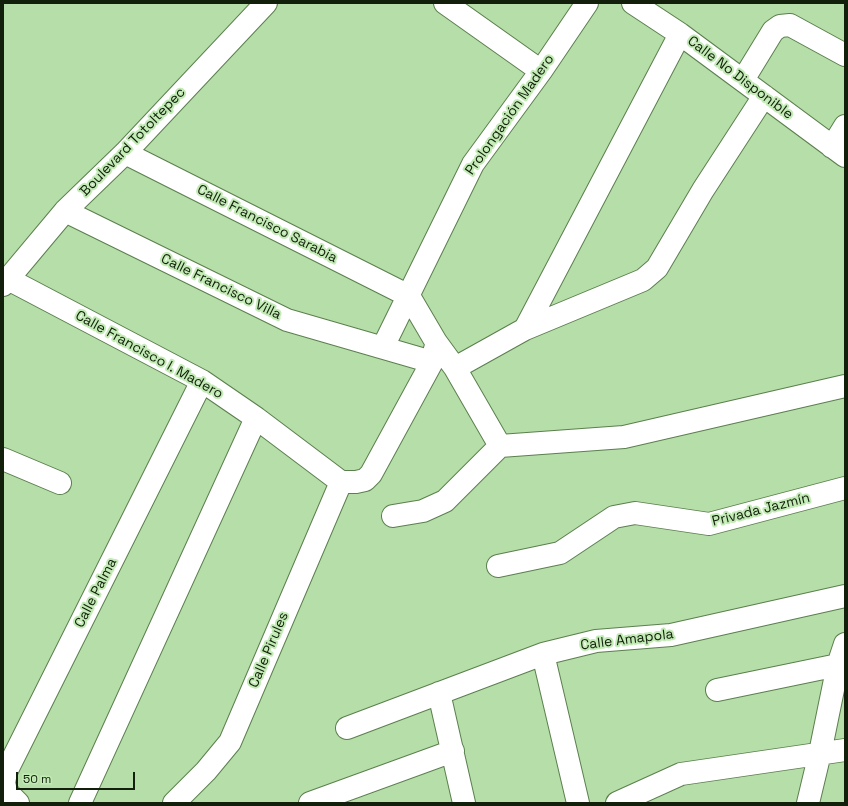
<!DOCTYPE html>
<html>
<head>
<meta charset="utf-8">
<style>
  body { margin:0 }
  #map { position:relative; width:848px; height:806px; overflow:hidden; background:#b6dea8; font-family:"Space Grotesk",sans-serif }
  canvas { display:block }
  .frame { position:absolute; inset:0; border:4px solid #111f0b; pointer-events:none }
  .scale { position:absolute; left:16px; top:772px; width:119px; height:18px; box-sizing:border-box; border:2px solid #111f0b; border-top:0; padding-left:5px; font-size:12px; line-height:14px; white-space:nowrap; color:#111f0b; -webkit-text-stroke:3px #c3ebb5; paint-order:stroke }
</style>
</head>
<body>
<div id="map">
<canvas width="848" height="806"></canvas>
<div class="frame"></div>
<div class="scale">50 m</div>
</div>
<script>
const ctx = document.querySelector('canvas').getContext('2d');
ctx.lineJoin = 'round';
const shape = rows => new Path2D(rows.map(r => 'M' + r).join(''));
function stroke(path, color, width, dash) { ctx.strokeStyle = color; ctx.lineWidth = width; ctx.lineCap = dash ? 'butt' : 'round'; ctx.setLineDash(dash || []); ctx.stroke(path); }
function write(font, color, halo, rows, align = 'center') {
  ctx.font = font + ' "Space Grotesk",sans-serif'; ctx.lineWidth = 4; ctx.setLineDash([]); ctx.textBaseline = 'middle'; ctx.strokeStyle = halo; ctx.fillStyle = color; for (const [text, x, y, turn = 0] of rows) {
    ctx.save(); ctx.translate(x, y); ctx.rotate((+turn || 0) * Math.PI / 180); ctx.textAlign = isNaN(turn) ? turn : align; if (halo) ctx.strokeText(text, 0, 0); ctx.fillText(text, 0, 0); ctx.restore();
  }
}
const minor = shape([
  [445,3,541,71],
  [633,3,680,34,845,156],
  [743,80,773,31,780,26,790,25,845,55],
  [832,147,845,126],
  [125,153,409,296,436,342,455,368,500,446,624,437,845,386],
  [65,211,287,320,432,362],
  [8,279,202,381,256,418,341,482],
  [3,285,65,211,125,153,266,3],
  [525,329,643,280,657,268,703,190,764,96],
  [383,347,473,164,541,71,587,3],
  [455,368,525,329,680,34],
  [3,459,60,483],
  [341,482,356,482,365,480,371,474,432,362,435,349],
  [393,516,423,511,445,501,500,446],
  [498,566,560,553,614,517,635,513,709,524,845,488],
  [543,654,578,803],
  [717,690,838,665],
  [439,693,464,803],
  [347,728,543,654,596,641,671,635,845,596],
  [18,803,6,791,4,783,6,772,202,381],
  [80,803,256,418],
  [174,803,206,771,230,742,341,482],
  [310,803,453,751],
  [617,803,681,774,845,750],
  [808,803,820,753,838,665,845,644]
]);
stroke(minor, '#5b7f4e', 24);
stroke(minor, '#fff', 22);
write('14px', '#111f0b', '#c3ebb5', [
  ["Calle No Disponible",740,78,37],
  ["Prolongación Madero",510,115,-55],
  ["Boulevard Totoltepec",133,142,-46],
  ["Calle Francisco Sarabia",267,224,27],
  ["Calle Francisco Villa",221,287,26],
  ["Calle Francisco I. Madero",149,355,29],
  ["Privada Jazmín",761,510,-14],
  ["Calle Palma",96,593,-63],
  ["Calle Amapola",627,640,-7],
  ["Calle Pirules",269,650,-67]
]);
</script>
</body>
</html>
